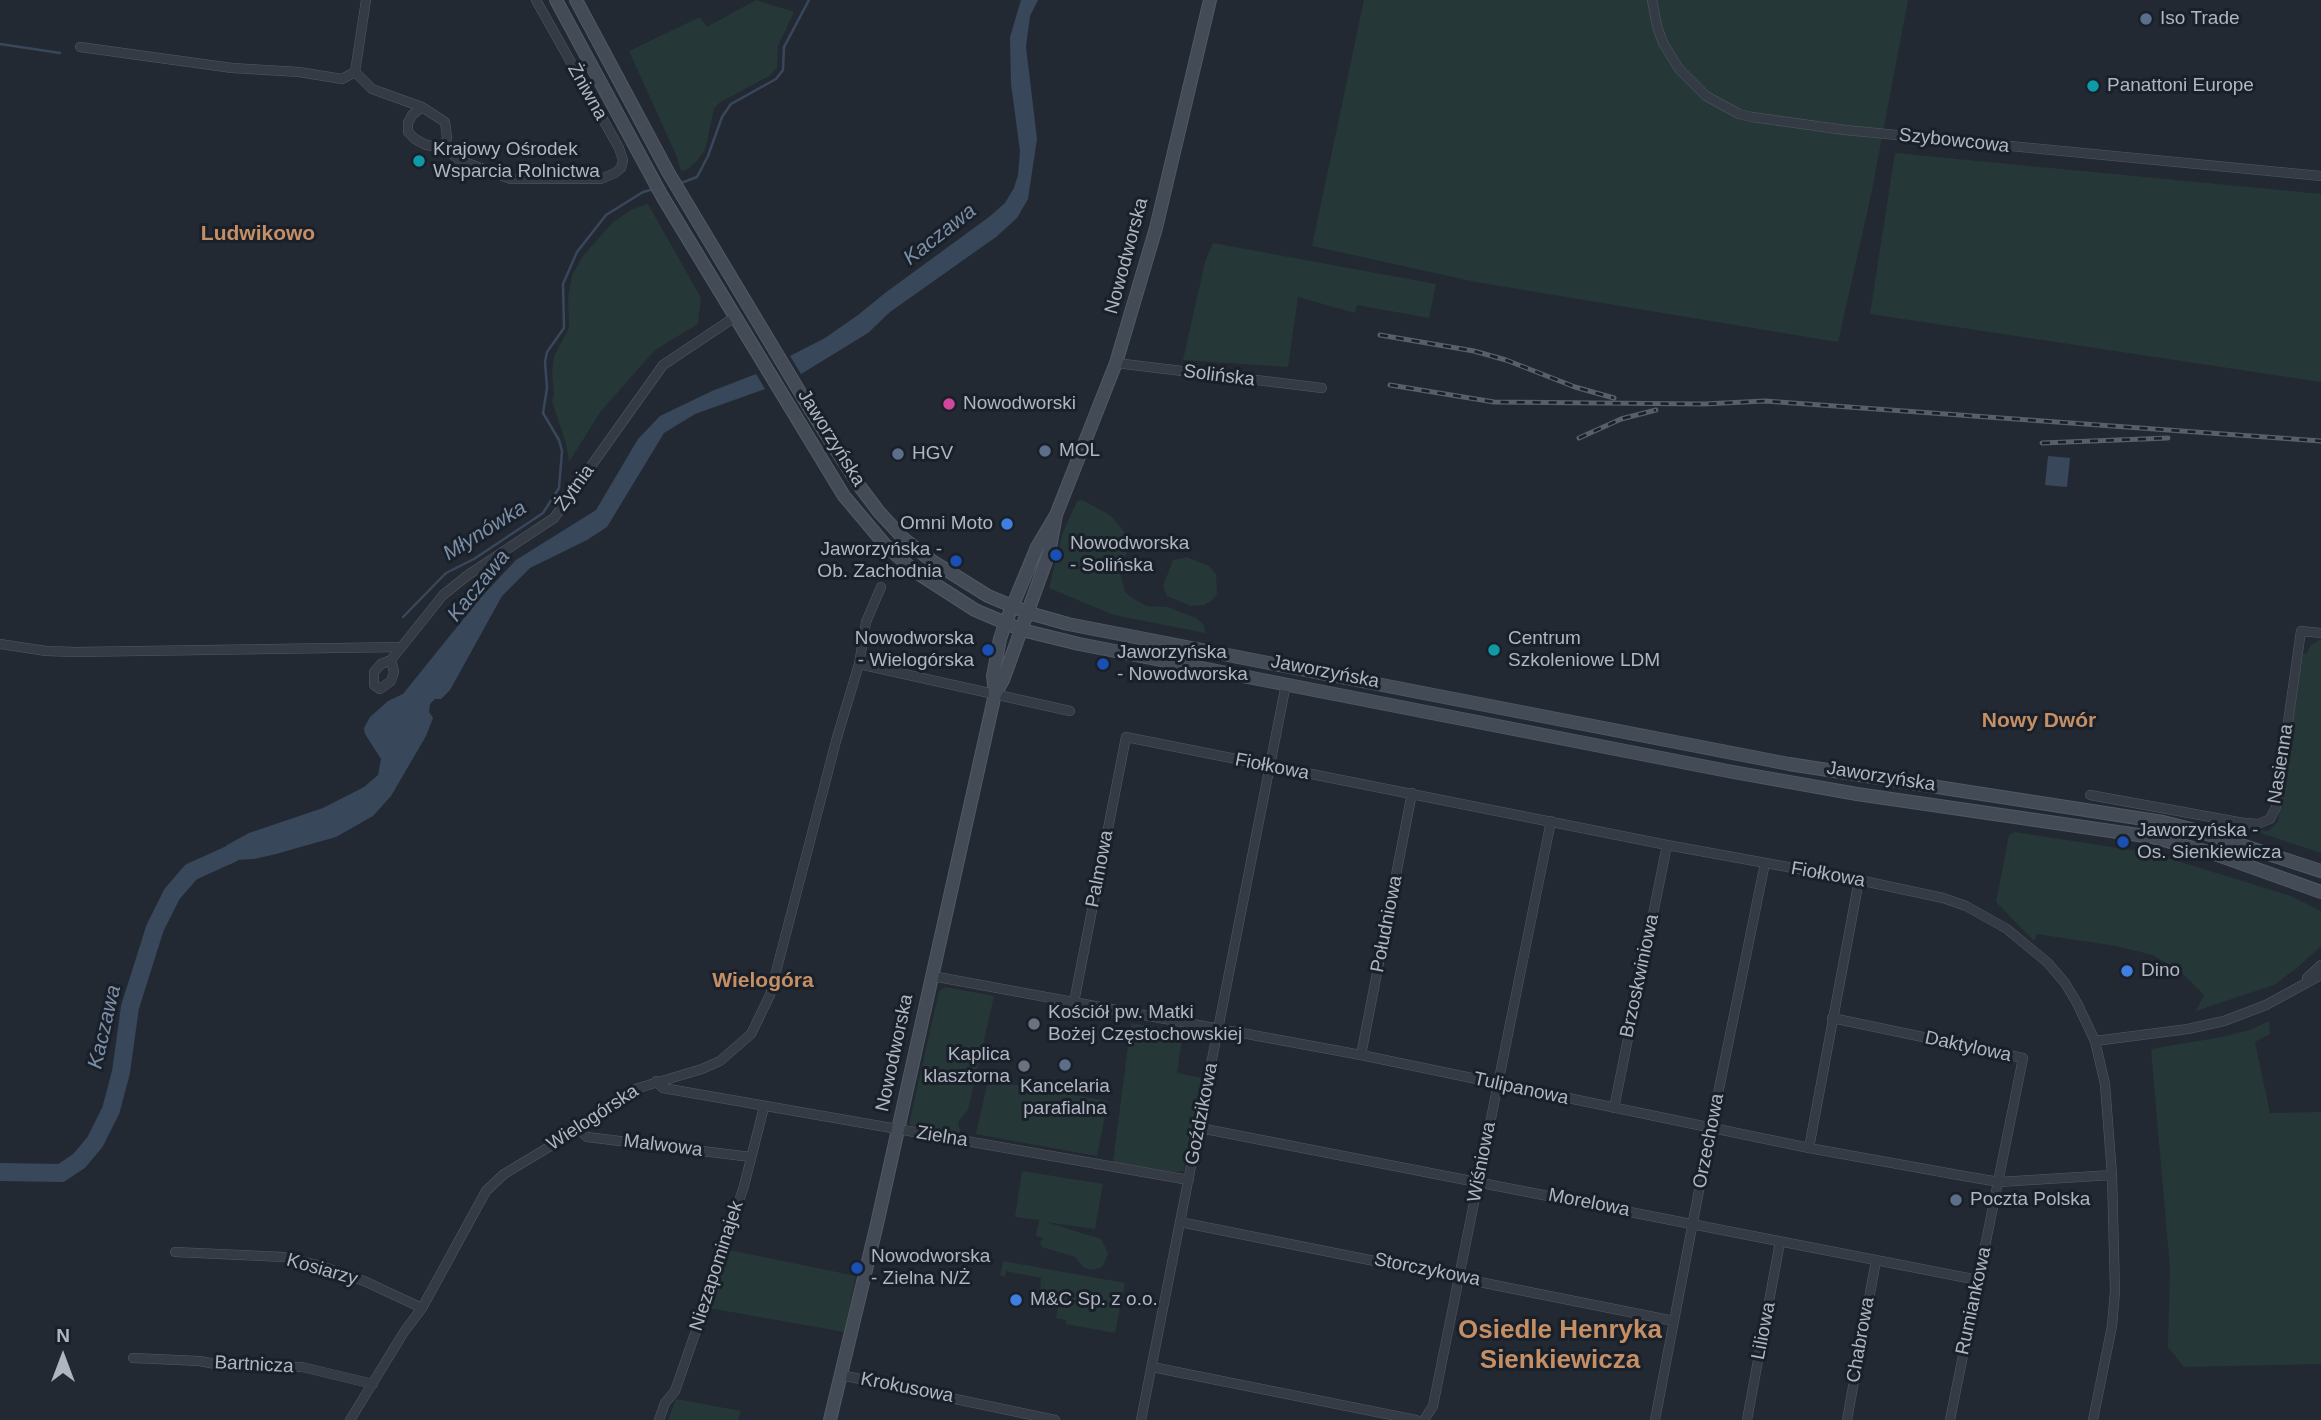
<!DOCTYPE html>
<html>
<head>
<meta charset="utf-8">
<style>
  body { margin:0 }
  #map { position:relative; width:2321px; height:1420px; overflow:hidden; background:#222933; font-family:Arial,sans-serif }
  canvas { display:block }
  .north { position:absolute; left:28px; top:1322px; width:70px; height:70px; -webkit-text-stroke:5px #1a2029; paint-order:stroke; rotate:0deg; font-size:19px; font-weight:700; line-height:28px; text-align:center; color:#afb6c1 }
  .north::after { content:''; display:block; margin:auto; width:24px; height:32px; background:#afb6c1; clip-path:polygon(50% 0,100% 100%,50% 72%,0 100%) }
</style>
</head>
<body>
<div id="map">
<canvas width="2321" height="1420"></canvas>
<div class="north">N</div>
</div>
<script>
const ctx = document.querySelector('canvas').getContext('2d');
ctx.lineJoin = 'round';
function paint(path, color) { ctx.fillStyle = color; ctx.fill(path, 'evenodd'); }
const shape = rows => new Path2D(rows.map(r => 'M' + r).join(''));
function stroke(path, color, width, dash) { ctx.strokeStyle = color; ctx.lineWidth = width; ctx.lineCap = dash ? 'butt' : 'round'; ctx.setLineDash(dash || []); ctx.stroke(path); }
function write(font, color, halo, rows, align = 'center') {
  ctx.font = font + ' Arial,sans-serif'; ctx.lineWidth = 6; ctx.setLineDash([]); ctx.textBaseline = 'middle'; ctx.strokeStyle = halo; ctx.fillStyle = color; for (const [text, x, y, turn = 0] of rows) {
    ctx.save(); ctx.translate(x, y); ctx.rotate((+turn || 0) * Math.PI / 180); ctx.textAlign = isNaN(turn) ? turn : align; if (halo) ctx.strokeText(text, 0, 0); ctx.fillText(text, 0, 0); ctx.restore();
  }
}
paint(shape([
  [756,0,794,12,778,46,777,68,769,76,719,103,714,109,705,150,696,162,688,169,681,171,677,157,629,51,700,17,707,27],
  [1364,0,1908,0,1871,195,1838,342,1476,282,1312,246],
  [1895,153,2321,194,2321,382,1870,314],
  [648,204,701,298,698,324,655,350,601,411,569,462,566,443,552,401,554,394,552,373,554,356,569,328,568,297,572,275,583,256,613,222,633,209],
  [1213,243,1436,284,1429,318,1357,305,1355,313,1298,297,1288,367,1183,360,1205,262],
  [1082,500,1110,515,1128,536,1129,545,1120,573,1125,592,1132,598,1147,606,1168,607,1196,618,1204,625,1205,633,1114,615,1049,588,1062,535,1077,501],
  [1187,557,1209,566,1216,574,1217,594,1211,601,1204,605,1191,606,1167,596,1163,586,1173,560],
  [2321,639,2321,853,2248,829,2268,831,2278,822,2303,654,2306,654,2311,645],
  [2014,832,2151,853,2291,896,2321,911,2321,946,2298,967,2274,985,2196,1011,2204,995,2182,973,2153,955,2116,946,2037,934,2034,941,1996,902,2009,835],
  [945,987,994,996,968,1110,958,1122,961,1134,919,1129,909,1124,939,991],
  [2269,1021,2270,1034,2255,1042,2270,1113,2321,1112,2321,1364,2184,1367,2168,1347,2170,1269,2151,1049,2222,1037,2250,1030],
  [1131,1023,1183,1032,1177,1073,1202,1078,1184,1171,1176,1172,1113,1162],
  [988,1080,1108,1101,1097,1156,976,1134],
  [1022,1171,1103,1184,1095,1229,1046,1222,1101,1239,1108,1253,1104,1264,1100,1268,1090,1270,1083,1267,1075,1257,1042,1247,1040,1243,1043,1238,1036,1236,1039,1220,1015,1217],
  [729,1250,856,1276,844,1332,709,1308],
  [1003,1261,1125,1283,1115,1333,1066,1324,1066,1320,1056,1318,1061,1293,1040,1289,1041,1278,1006,1271,1005,1277,1000,1275],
  [676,1399,741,1411,738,1420,668,1420]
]), '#263737');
paint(shape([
  [1021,0,1038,0,1030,16,1026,47,1037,139,1028,199,1017,218,996,237,890,312,868,333,801,374,790,356,825,338,858,315,885,293,989,217,1005,203,1014,188,1018,175,1020,151,1011,84,1010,37],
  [756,374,765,389,695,414,664,433,607,527,587,540,530,568,502,596,450,690,441,699,435,699,430,704,429,712,433,718,426,736,391,796,373,816,336,837,276,854,254,859,213,861,227,845,249,833,323,808,364,787,378,775,381,759,365,734,364,728,370,717,388,701,403,694,481,597,516,560,596,510,638,439,660,416,712,391],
  [2048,456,2070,458,2067,487,2045,485]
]), '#39475b');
stroke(shape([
  [0,44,60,53],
  [681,183,697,177,708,156,722,117,731,104,776,79,783,70,784,47,809,0],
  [403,617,446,573,474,559,543,513,559,488,562,451,559,440,543,413,547,388,545,362,547,352,564,328,563,284,577,252,606,215,643,192,654,189]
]), '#39475b', 2.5);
stroke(shape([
  [0,1172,61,1173,79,1161,95,1142,111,1110,121,1072,130,1007,155,928,172,894,191,872,233,853]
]), '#39475b', 18);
const street = shape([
  [1652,0,1657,26,1663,43,1679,69,1706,96,1739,114,1752,117,1845,130,2321,176],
  [80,47,232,68,299,72,342,79,355,72],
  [355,72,372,89,422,107],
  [355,72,366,0],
  [445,148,447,137,445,122,422,107,412,115,408,123,408,132,415,139,426,145,445,148,459,160,511,179,601,179,615,173,621,168,623,160,619,148,536,0],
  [1116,363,1322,388],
  [0,644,46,651,76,652,401,647],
  [391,660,394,672,391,681,380,689,374,685,374,672,381,664,391,660,443,595,468,575,554,518,663,365,735,317],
  [859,664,1070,711],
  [2090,795,2244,823,2258,824,2270,819,2276,807,2301,631,2321,633],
  [932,976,1361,1055,1809,1148,1964,1176,1999,1182,2112,1175],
  [2307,978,2321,965],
  [1074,1002,1126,737,1667,845,1859,880,1943,898,1966,906,2007,929,2048,963,2065,983,2077,1003,2095,1041,2105,1084,2112,1175,2115,1291,2112,1326,2093,1420],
  [1832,1018,2023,1058,1950,1420],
  [2095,1041,2188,1029,2224,1021,2266,1005,2321,975],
  [1361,1055,1412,793],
  [656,1081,663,1088,1189,1180],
  [1614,1108,1667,845],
  [1200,1128,1978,1280],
  [579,1129,587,1137,751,1157],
  [1809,1148,1859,880],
  [1180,1222,1674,1321],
  [175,1252,284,1257,318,1265,364,1281,422,1308],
  [133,1358,199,1361,227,1366,302,1367,373,1384],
  [1152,1367,1416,1420],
  [841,1375,1055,1420],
  [350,1420,404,1332,422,1308,486,1191,504,1174,579,1129,635,1089,702,1069,720,1061,751,1034,770,995,836,741,859,664,866,622,881,587],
  [659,1420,665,1403,675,1391,697,1328,744,1186,764,1107],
  [1141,1420,1286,684],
  [1424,1420,1433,1406,1551,821],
  [1655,1420,1711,1128,1765,863],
  [1747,1420,1780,1242],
  [1847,1420,1876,1260]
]);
const secondary = shape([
  [556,0,662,196,844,496,887,547,916,572,975,610,1022,630,1079,644,1733,772,1857,794,2152,837,2212,853,2321,892],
  [576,0,668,172,810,409,858,484,879,512,904,539,932,561,988,596,1029,613,1068,624,1789,764,2163,822,2195,830,2321,871],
  [995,694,993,676,1000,639,1005,624,1037,547,1056,515,1116,363,1156,228,1210,0],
  [830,1420,877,1224,995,694,1003,680,1049,553,1056,515]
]);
stroke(street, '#525962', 10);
stroke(secondary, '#525962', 14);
stroke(street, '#353b44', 9);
stroke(secondary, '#434b57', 12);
const rail = shape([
  [1380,335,1474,351,1506,360,1575,387,1614,398],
  [1390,385,1494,402,1704,404,1765,401,2321,441],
  [1579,438,1621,419,1656,410],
  [2042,443,2168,438]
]);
stroke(rail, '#575f6b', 5);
stroke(rail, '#1a2029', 2.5, [8]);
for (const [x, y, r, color] of [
  [2146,19,7,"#5c6f8a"],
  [2093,86,7,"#0f9aa8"],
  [419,161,7,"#0f9aa8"],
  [949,404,7,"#d1479c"],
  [1045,451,7,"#5c6f8a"],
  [898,454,7,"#5c6f8a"],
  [1007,524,7,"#3f7fe0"],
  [1056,555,7,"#1a4fb4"],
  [956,561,7,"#1a4fb4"],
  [988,650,7,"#1a4fb4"],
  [1494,650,7,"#0f9aa8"],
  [1103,664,7,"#1a4fb4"],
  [2123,842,7,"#1a4fb4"],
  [2127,971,7,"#3f7fe0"],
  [1034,1024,7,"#6b7280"],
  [1065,1065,7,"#5c6f8a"],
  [1024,1066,7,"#6b7280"],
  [1956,1200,7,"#5c6f8a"],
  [857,1268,7,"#1a4fb4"],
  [1016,1300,7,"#3f7fe0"]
]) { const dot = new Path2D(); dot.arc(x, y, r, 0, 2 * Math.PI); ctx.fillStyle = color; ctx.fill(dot); stroke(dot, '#1a2029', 2.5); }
write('19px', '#afb6c1', '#1a2029', [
  ["Iso Trade",2160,19],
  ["Panattoni Europe",2107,86],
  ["Krajowy Ośrodek",433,150],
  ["Wsparcia Rolnictwa",433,172],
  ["Nowodworski",963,404],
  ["MOL",1059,451],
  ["HGV",912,454],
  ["Omni Moto",993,524,"right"],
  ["Nowodworska",1070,544],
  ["- Solińska",1070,566],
  ["Jaworzyńska -",942,550,"right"],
  ["Ob. Zachodnia",942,572,"right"],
  ["Nowodworska",974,639,"right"],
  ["- Wielogórska",974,661,"right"],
  ["Centrum",1508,639],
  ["Szkoleniowe LDM",1508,661],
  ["Jaworzyńska",1117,653],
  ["- Nowodworska",1117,675],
  ["Jaworzyńska -",2137,831],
  ["Os. Sienkiewicza",2137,853],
  ["Dino",2141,971],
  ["Kościół pw. Matki",1048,1013],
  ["Bożej Częstochowskiej",1048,1035],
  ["Kaplica",1010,1055,"right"],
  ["klasztorna",1010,1077,"right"],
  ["Kancelaria",1065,1087,"center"],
  ["parafialna",1065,1109,"center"],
  ["Poczta Polska",1970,1200],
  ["Nowodworska",871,1257],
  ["- Zielna N/Ż",871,1279],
  ["M&C Sp. z o.o.",1030,1300]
], 'left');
write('19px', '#afb6c1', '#1a2029', [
  ["Żniwna",587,92,61],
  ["Szybowcowa",1954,141,6],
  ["Nowodworska",1127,256,-75],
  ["Solińska",1219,376,7],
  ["Jaworzyńska",831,438,58],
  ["Żytnia",575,488,-54],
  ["Jaworzyńska",1325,672,11],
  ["Nasienna",2281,764,-81],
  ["Fiołkowa",1272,767,11],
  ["Jaworzyńska",1881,777,9],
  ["Palmowa",1100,869,-79],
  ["Fiołkowa",1828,875,10],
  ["Południowa",1387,924,-79],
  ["Brzoskwiniowa",1640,976,-78],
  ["Daktylowa",1968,1047,12],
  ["Nowodworska",895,1053,-78],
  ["Tulipanowa",1521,1089,12],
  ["Goździkowa",1202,1114,-79],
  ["Wielogórska",593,1118,-33],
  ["Zielna",942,1137,9],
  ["Orzechowa",1709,1141,-79],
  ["Malwowa",663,1146,7],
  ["Wiśniowa",1482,1162,-79],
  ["Morelowa",1589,1203,11],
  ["Niezapominajek",717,1266,-72],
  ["Kosiarzy",322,1270,16],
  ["Storczykowa",1427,1270,11],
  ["Rumiankowa",1974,1301,-78],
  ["Liliowa",1764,1331,-79],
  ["Chabrowa",1861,1340,-80],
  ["Bartnicza",254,1365,3],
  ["Krokusowa",907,1388,11]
]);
write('bold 21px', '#c58f65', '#1a2029', [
  ["Ludwikowo",258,234],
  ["Nowy Dwór",2039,721],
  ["Wielogóra",763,981]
]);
write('italic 21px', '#7a8ea7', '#1a2029', [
  ["Kaczawa",940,235,-38],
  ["Młynówka",485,531,-32],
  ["Kaczawa",479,586,-51],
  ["Kaczawa",105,1027,-77]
]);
write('bold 26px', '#c58f65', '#1a2029', [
  ["Osiedle Henryka",1560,1331],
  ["Sienkiewicza",1560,1361]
]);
</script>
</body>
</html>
